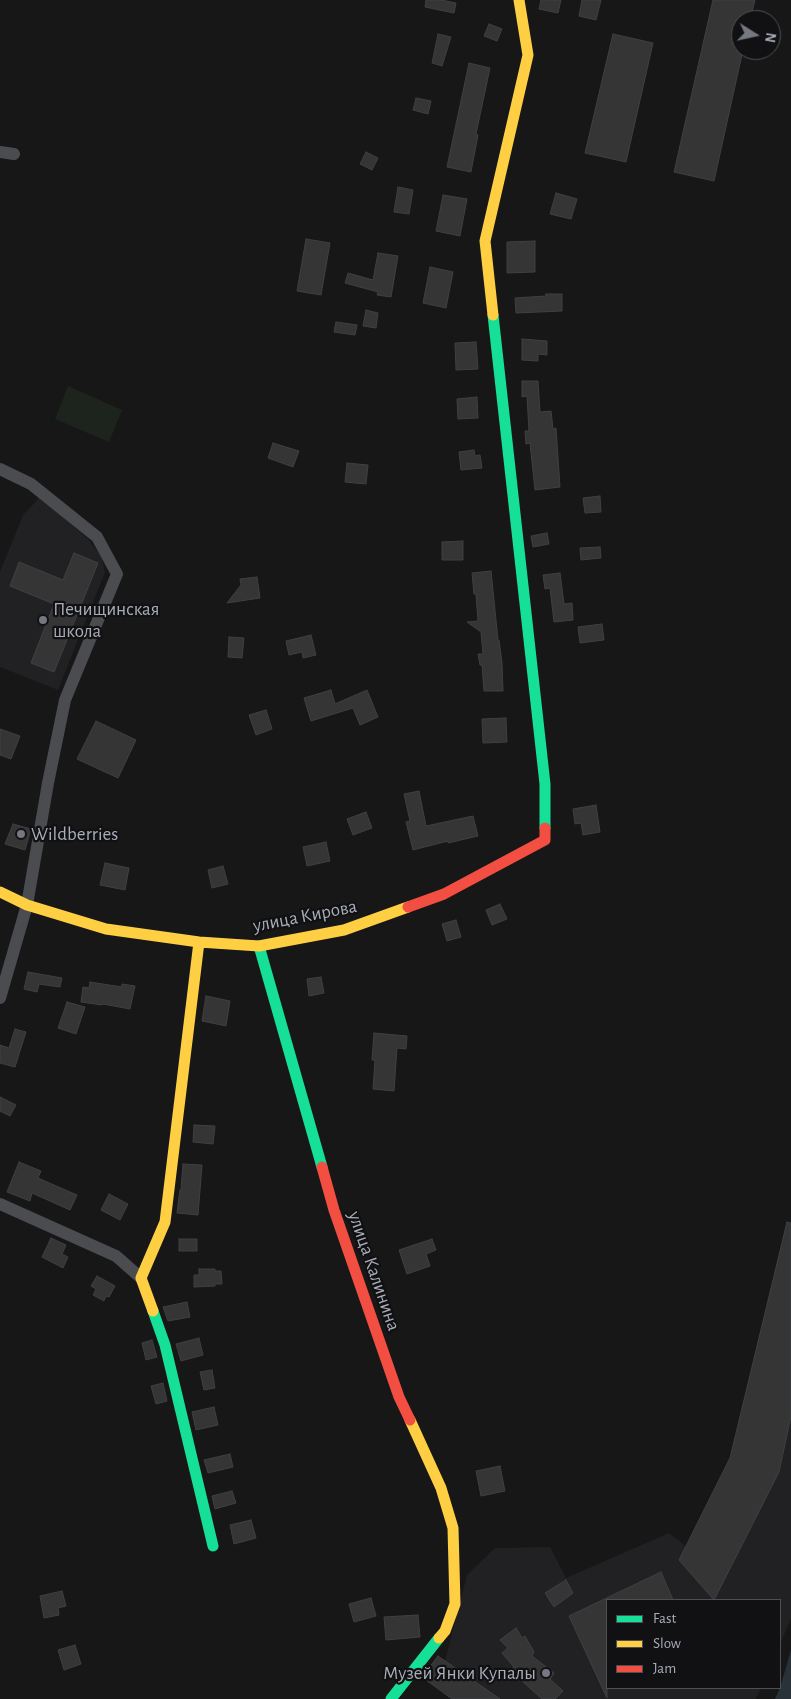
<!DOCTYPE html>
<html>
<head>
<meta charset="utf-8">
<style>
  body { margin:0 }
  #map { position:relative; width:791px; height:1699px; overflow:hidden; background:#171717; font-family:"Alegreya Sans",sans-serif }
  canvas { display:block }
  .legend { position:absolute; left:606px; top:1599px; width:175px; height:90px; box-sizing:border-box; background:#111113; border:1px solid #4d4f55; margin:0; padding:6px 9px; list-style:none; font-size:15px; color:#a8adb8 }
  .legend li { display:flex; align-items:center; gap:10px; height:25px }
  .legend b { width:25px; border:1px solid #4d4f55 }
  .north { position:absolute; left:731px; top:10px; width:50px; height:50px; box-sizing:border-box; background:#111113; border:1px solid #4d4f55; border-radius:50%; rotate:100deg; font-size:14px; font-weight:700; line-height:20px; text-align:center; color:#a8adb8 }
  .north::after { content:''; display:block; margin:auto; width:18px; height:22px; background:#757880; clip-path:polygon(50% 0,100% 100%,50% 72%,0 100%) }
</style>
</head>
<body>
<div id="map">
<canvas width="791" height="1699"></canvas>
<ul class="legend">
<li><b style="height:6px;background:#16e098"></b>Fast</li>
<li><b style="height:6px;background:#ffcf43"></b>Slow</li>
<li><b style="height:6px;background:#f24e42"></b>Jam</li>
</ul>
<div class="north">N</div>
</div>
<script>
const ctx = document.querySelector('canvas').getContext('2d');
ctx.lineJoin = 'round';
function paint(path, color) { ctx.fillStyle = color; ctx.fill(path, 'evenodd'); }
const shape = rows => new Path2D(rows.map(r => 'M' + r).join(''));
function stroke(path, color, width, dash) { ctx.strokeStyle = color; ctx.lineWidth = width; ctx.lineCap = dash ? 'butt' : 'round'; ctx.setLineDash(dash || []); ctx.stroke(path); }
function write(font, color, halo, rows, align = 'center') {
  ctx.font = font + ' "Alegreya Sans",sans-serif'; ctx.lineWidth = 4.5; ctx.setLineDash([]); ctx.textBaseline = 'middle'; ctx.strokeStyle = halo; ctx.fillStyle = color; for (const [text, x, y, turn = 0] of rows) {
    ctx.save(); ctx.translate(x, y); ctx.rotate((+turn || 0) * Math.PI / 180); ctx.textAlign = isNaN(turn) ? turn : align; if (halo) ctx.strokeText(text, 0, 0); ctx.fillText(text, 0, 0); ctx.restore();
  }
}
paint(shape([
  [40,497,88,539,101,556,105,572,58,690,0,667,0,572,23,515],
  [791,1232,791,1619,780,1644,780,1600,607,1600,607,1688,761,1688,756,1699,453,1699,438,1688,467,1575,495,1548,550,1547,566,1578,669,1533,687,1547,733,1464]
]), '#212123');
paint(shape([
  [68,386,122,410,109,442,55,419]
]), '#1d241e');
paint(shape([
  [791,1650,791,1699,775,1699,780,1688]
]), '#2a3239');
const building = shape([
  [426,0,441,0,456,3,454,13,425,7,426,0],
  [541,0,561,0,558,13,539,9,541,0],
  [582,0,601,0,596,20,579,16,582,0],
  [713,0,755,0,750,20,741,20,741,50,743,50,714,181,674,172,713,0],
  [489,24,502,29,497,41,484,36,489,24],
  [438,34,451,37,442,66,432,63,438,34],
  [613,34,653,43,626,162,585,153,613,34],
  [469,63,490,68,476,134,478,135,471,172,447,167,469,63],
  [416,98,431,101,428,114,413,110,416,98],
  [366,152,378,158,372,170,360,164,366,152],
  [398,187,413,190,409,214,394,212,398,187],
  [556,193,577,199,571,219,550,214,556,193],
  [443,195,467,199,460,236,436,231,443,195],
  [306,239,330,243,321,295,297,291,306,239],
  [535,241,535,272,507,273,507,242,535,241],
  [378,253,398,256,391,297,377,295,378,292,345,283,348,273,373,280,378,253],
  [430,267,453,272,446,308,423,303,430,267],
  [546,294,562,294,562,311,516,313,515,298,546,296,546,294],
  [366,310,378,313,376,328,363,326,366,310],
  [336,322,357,325,355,335,334,332,336,322],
  [522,339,547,341,547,355,538,354,538,361,522,360,522,339],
  [476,342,478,369,456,370,455,343,476,342],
  [522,381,538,381,540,412,551,411,553,429,556,428,560,487,535,490,530,443,526,444,525,431,529,431,527,396,522,397,522,381],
  [477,397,478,418,458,419,457,399,477,397],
  [273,443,299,451,293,467,268,458,273,443],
  [474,450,475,456,480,455,482,468,461,470,459,452,474,450],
  [347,463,368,465,366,484,345,482,347,463],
  [600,496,601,512,585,513,583,498,600,496],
  [547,533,549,544,533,547,531,536,547,533],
  [463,541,463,560,442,560,442,542,463,541],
  [600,547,601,558,581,560,580,548,600,547],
  [74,553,98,563,54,672,31,663,54,604,10,586,19,562,63,580,74,553],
  [491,571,498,640,499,640,502,663,503,691,484,691,482,665,480,665,478,654,483,654,481,632,467,622,478,621,476,594,474,594,472,573,491,571],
  [560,573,564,604,572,603,573,620,554,622,550,588,545,589,543,575,560,573],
  [257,577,260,598,227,603,241,585,240,579,257,577],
  [602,624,604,640,580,643,578,627,602,624],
  [311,635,316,655,303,658,302,652,289,655,286,641,311,635],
  [229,637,244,638,242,658,228,657,229,637],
  [331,690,335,704,367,690,378,717,360,725,353,708,311,721,304,698,331,690],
  [266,710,272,729,256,735,249,715,266,710],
  [506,718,507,742,483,743,482,719,506,718],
  [96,721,136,740,118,778,77,759,96,721],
  [0,729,20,736,11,759,0,755,0,729],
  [419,791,426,826,473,816,478,836,448,843,448,841,413,850,406,822,410,821,404,794,419,791],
  [596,805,600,832,583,835,581,823,575,824,573,809,596,805],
  [366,812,372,828,353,835,347,819,366,812],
  [13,824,31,829,25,850,5,844,13,824],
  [326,842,330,861,307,866,303,847,326,842],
  [105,863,129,868,125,890,100,885,105,863],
  [223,866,228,884,212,888,208,870,223,866],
  [500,904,507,919,492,925,486,910,500,904],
  [456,920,461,937,447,941,442,924,456,920],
  [28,972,62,978,60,987,39,984,37,992,24,989,28,972],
  [321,977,324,993,309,996,307,979,321,977],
  [90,982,122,987,122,984,135,986,130,1009,103,1004,102,1005,81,1002,83,987,89,988,90,982],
  [206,996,230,1001,226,1026,202,1021,206,996],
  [67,1002,85,1007,76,1034,58,1028,67,1002],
  [15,1029,26,1032,15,1067,0,1063,0,1045,9,1048,15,1029],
  [374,1033,407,1036,406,1049,397,1048,394,1091,373,1089,375,1060,372,1060,374,1033],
  [0,1097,16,1105,10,1116,0,1111,0,1097],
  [194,1125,215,1126,213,1144,193,1142,194,1125],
  [19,1162,41,1171,38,1178,77,1195,70,1210,32,1193,30,1201,7,1192,19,1162],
  [183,1164,202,1165,198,1215,177,1213,180,1190,181,1190,183,1164],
  [109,1194,128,1204,120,1220,101,1210,109,1194],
  [787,1222,791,1223,791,1416,779,1472,714,1600,679,1560,730,1458,787,1222],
  [51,1238,66,1245,62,1254,68,1257,63,1268,42,1257,51,1238],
  [179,1239,197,1239,197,1251,179,1251,179,1239],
  [432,1239,436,1250,426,1254,430,1266,407,1274,399,1250,432,1239],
  [199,1269,215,1269,215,1271,221,1271,222,1284,215,1284,215,1286,194,1287,194,1275,199,1275,199,1269],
  [97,1276,115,1286,109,1297,106,1296,104,1301,93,1295,96,1289,91,1286,97,1276],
  [187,1302,190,1317,168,1321,163,1307,187,1302],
  [199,1338,203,1355,181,1361,176,1344,199,1338],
  [152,1340,157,1357,146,1360,142,1343,152,1340],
  [212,1370,215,1388,204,1390,200,1372,212,1370],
  [163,1383,167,1401,156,1404,151,1386,163,1383],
  [214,1407,218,1425,196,1430,192,1412,214,1407],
  [230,1454,233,1467,208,1473,204,1460,230,1454],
  [500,1466,505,1491,481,1496,476,1471,500,1466],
  [232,1491,236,1503,215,1509,212,1496,232,1491],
  [251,1520,256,1538,234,1544,230,1525,251,1520],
  [661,1572,673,1600,607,1600,607,1698,569,1616,661,1572],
  [566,1580,573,1593,554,1607,545,1593,566,1580],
  [62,1591,66,1606,58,1608,59,1615,44,1618,40,1596,62,1591],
  [371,1598,376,1616,354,1622,349,1604,371,1598],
  [418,1615,420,1637,386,1640,384,1617,418,1615],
  [516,1628,522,1638,525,1636,534,1652,532,1656,554,1673,550,1679,563,1691,555,1699,542,1699,510,1670,514,1667,502,1653,508,1648,500,1640,516,1628],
  [75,1645,81,1664,64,1670,58,1650,75,1645],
  [438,1656,500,1699,452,1699,422,1677,438,1656]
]);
paint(building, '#353536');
stroke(building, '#3f4043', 1);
stroke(shape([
  [0,152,14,154],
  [0,469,31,484,97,537,117,574,65,700,48,783,27,905,0,998],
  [0,1204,116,1256,141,1278]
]), '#4b4c50', 12);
stroke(shape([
  [493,315,545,784,545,828],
  [259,946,322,1167],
  [153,1311,165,1345,213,1546],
  [391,1699,439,1638]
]), '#16e098', 11);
stroke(shape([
  [493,315,485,241,528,55,519,0],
  [0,892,27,905,106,929,199,942,259,946,344,930,408,907],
  [153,1311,141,1278,165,1222,199,942],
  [410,1420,441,1488,453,1528,455,1604,445,1631,439,1638]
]), '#ffcf43', 11);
stroke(shape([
  [408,907,444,894,545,840,545,828],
  [322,1167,334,1210,399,1397,410,1420]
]), '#f24e42', 11);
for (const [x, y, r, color] of [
  [43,620,5,"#757880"],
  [21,834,5,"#757880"],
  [546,1673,5,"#757880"]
]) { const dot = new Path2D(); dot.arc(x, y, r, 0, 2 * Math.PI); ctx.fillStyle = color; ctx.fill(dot); stroke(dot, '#111113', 2); }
write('19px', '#a8adb8', '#111113', [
  ["Печищинская",53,609],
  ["школа",53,631],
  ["Wildberries",31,834],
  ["Музей Янки Купалы",536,1673,"right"]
], 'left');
write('19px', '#a8adb8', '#111113', [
  ["улица Кирова",305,916,-11],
  ["улица Калинина",374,1271,71]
]);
</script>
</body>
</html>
